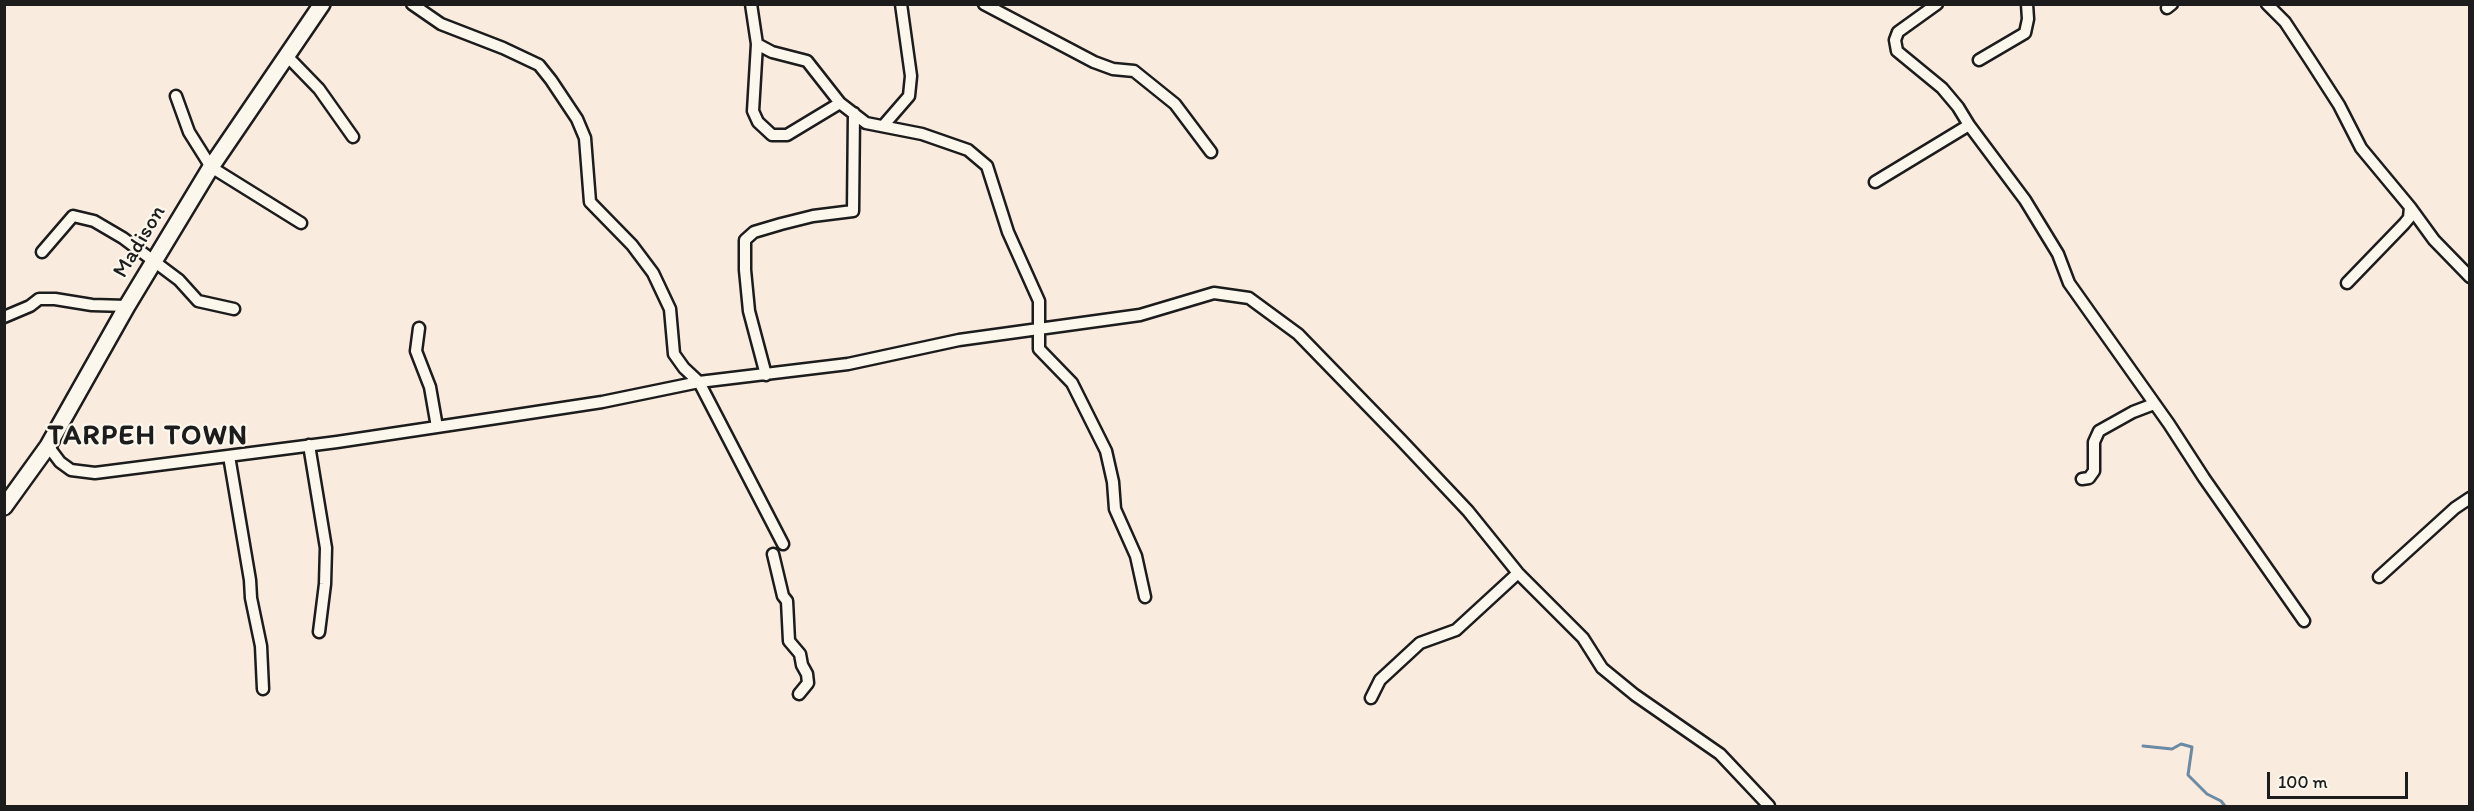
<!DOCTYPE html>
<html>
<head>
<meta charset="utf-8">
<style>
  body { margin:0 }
  #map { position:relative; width:2474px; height:811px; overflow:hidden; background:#faebdf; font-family:Itim,sans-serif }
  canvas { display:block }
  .frame { position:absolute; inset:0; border:6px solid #1c1c1c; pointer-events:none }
  .scale { position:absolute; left:2267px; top:772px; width:141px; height:27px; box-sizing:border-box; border:3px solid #1c1c1c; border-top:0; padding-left:8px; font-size:18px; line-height:21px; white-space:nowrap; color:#1c1c1c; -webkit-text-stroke:4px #fbf7ec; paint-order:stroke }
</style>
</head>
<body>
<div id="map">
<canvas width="2474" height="811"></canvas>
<div class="frame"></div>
<div class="scale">100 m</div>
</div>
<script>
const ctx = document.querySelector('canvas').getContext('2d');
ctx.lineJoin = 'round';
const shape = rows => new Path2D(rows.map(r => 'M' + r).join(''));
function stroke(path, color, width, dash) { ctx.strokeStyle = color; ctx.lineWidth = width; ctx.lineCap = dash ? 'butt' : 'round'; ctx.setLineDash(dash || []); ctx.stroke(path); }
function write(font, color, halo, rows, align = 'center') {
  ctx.font = font + ' Itim,sans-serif'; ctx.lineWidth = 4.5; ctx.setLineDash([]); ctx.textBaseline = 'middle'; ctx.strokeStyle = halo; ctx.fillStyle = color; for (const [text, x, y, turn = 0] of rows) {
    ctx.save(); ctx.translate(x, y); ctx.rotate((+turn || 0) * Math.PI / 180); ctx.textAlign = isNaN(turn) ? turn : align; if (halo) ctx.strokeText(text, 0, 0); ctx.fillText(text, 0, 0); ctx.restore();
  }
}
stroke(shape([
  [2143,746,2172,749,2181,744,2192,747,2188,775,2207,794,2221,801,2225,806]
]), '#6b8aa3', 3);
const street = shape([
  [412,4,441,24,503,48,539,65,551,80,577,119,585,138,590,202,632,245,653,273,670,309,674,354,684,368,699,382,783,544],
  [751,4,757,44,772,52,807,61,840,103,866,123,922,134,968,150,987,166,1008,232,1039,301,1039,349,1072,383,1106,451,1113,482,1115,509,1136,556,1145,597],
  [984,4,1094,62,1113,69,1134,71,1175,104,1211,152],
  [2267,4,2285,22,2310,60,2339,105,2361,148,2410,207,2434,240,2470,277],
  [2167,8,2172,4],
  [757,44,753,111,758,122,772,135,787,135,840,103],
  [286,55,319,89,353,137],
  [1979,60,2025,33,2028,19,2027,4],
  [176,96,189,132,211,167,301,223],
  [1969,125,2025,200,2058,254,2069,283,2169,424,2204,478,2304,621],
  [883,126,909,96,911,76,901,4],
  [1875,182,1969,125,1958,107,1942,88,1897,51,1895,40,1898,32,1937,4],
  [42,252,73,216,94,221,123,238,179,280,198,301,234,309],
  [2347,283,2404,224,2409,218,2410,207],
  [4,317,30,306,39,299,55,299,92,305,127,306],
  [419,328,416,351,430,387,437,427],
  [766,375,749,311,745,270,745,240,754,232,781,224,813,216,853,211,854,113],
  [309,445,326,548,325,584,319,632],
  [48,446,60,462,71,470,95,473,337,442,510,416,602,402,699,382,848,364,959,340,1140,315,1214,293,1249,298,1298,334,1401,440,1468,511,1518,573,1583,638,1602,668,1635,695,1720,754,1769,806],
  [229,456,250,580,251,598,261,646,263,689],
  [2082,479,2089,478,2094,471,2094,442,2099,431,2133,412,2154,404],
  [773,554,783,596,787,601,789,641,800,654,802,665,807,674,808,683,799,694],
  [2379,577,2455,508,2470,498],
  [1371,698,1380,680,1420,643,1456,630,1518,573]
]);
const secondary = shape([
  [4,507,48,446,127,306,211,167,322,4]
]);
stroke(street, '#1c1c1c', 15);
stroke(secondary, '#1c1c1c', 20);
stroke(street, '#fbf7ec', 10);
stroke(secondary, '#fbf7ec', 15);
write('22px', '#1c1c1c', '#fbf7ec', [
  ["Madison",140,242,-59]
]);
ctx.letterSpacing = '1.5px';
write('bold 28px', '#1c1c1c', '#fbf7ec', [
  ["TARPEH TOWN",148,437]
]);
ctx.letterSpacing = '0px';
</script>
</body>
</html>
